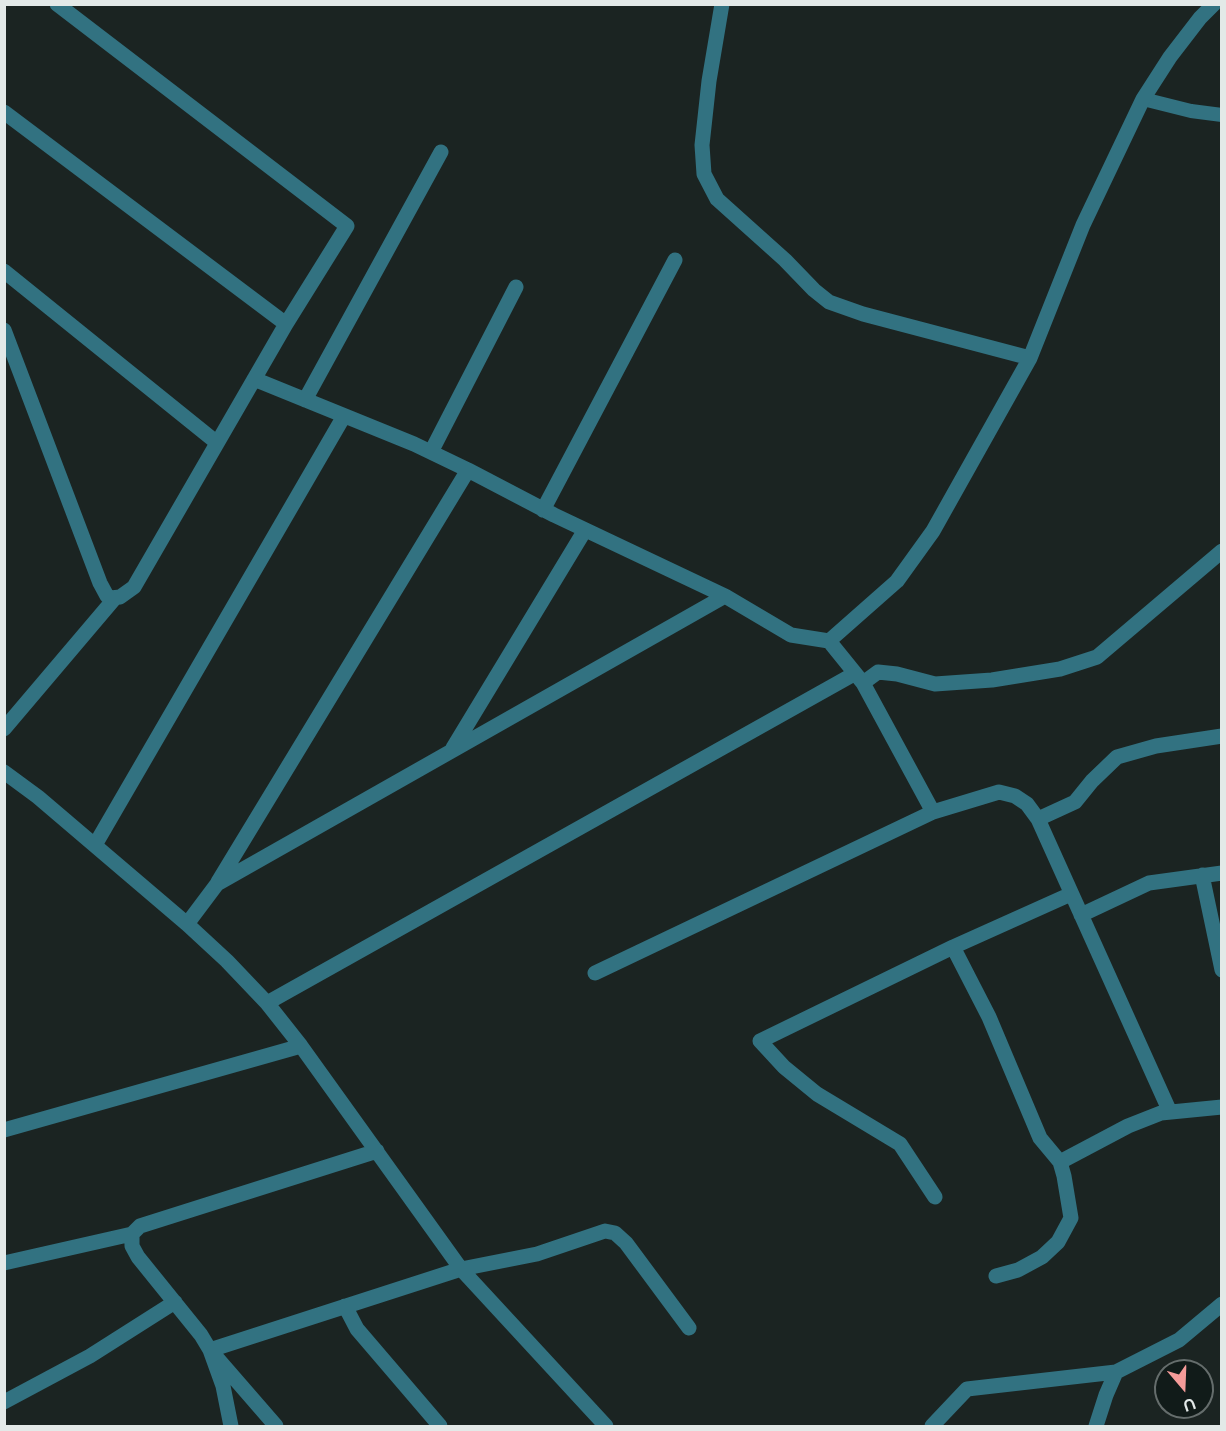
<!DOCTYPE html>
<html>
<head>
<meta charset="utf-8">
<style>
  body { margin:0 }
  #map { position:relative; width:1226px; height:1431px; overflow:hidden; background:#1b2422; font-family:Raleway,sans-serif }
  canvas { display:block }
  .frame { position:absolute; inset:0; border:6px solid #e3e9e8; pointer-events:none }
  .north { position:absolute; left:1154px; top:1359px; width:60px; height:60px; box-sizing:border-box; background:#111b19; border:2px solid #656d6c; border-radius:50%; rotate:161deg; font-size:16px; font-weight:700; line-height:24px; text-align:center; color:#e3e9e8 }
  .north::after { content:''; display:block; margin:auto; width:21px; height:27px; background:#f59b99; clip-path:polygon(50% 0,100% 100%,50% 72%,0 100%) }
</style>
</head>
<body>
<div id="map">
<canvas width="1226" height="1431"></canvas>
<div class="frame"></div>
<div class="north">U</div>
</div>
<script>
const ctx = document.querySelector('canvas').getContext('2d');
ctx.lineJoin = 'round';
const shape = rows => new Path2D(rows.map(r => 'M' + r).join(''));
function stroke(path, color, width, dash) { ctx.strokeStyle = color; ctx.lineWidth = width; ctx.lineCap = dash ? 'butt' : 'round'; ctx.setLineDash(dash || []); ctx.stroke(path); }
stroke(shape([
  [1143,99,1191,111,1222,115]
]), '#327281', 14);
stroke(shape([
  [722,4,709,81,702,145,704,174,717,199,785,260,814,290,829,302,863,314,1030,358],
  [4,112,286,324],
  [4,271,216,442],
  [4,330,100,583,107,596,111,598,120,597,134,587,286,324,347,226,57,4],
  [254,379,414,444,468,470,554,515,725,596,791,635,829,641,863,683,933,812],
  [305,400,441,152],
  [431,452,516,287],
  [543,510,675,260],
  [829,641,897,581,933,531,1030,358,1083,225,1143,99,1170,57,1200,18,1214,4],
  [863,683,878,672,897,674,935,684,992,680,1060,669,1097,657,1222,551],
  [4,729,115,598],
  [453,748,585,530],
  [4,772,38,797,187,924,227,961,267,1003,301,1046,461,1269,606,1426],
  [1038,819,1075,802,1092,781,1117,757,1156,746,1222,736],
  [95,845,344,416],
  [1202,875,1222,970],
  [218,882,468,470],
  [1081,915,1149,883,1222,873],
  [187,924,217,884,725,596],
  [595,973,933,812,999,792,1015,796,1027,804,1038,819,1170,1112],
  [267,1003,854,674],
  [4,1130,301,1046],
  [1060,1162,1040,1138,989,1017,953,947,1071,894],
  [935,1197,900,1144,817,1094,784,1067,760,1041,953,947],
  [4,1263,132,1234],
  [996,1276,1018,1270,1042,1257,1058,1242,1071,1218,1064,1176,1060,1162,1128,1126,1161,1113,1222,1107],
  [345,1306,357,1329,440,1426],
  [4,1402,90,1356,175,1302],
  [231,1426,223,1386,210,1350,201,1335,138,1257,132,1246,132,1234,140,1226,377,1151],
  [276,1426,210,1350,461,1269,537,1254,605,1231,615,1233,626,1243,689,1328],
  [932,1426,967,1389,1116,1372],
  [1096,1426,1106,1395,1116,1372,1179,1340,1222,1304]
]), '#327281', 15);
</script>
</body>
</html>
